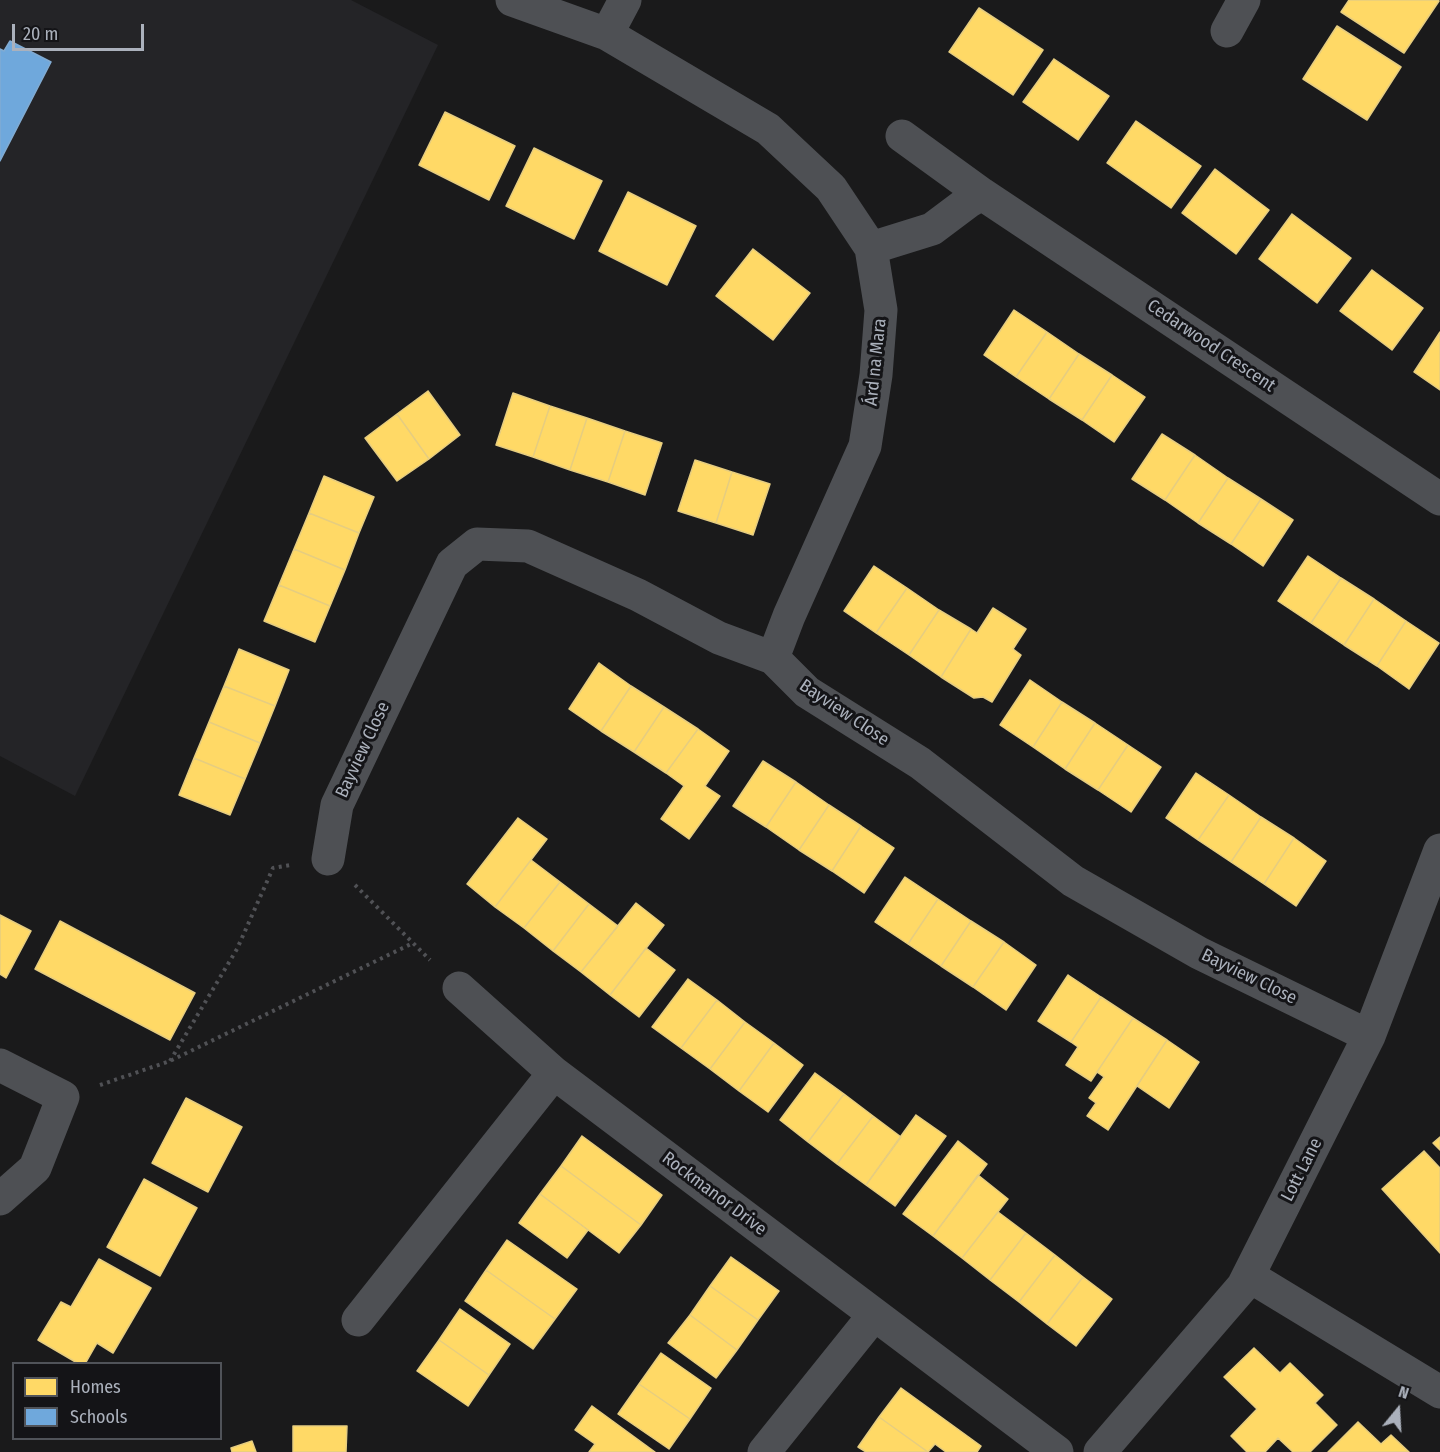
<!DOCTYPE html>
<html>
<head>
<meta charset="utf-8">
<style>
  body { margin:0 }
  #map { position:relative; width:1440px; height:1452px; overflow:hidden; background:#1a1a1b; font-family:"Fira Sans Condensed",sans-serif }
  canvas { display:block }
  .legend { position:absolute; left:12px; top:1362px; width:210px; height:78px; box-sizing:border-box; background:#141417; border:2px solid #505359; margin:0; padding:8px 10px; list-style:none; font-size:18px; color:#abb1bc }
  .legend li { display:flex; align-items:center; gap:12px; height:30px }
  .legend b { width:30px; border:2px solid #505359 }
  .north { position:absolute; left:1368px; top:1380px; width:60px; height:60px; -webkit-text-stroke:4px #141417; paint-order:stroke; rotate:18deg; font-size:16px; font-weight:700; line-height:24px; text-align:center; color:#abb1bc }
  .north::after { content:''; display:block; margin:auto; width:21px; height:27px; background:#abb1bc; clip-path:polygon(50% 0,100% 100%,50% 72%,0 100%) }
  .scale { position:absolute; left:12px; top:24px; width:132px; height:27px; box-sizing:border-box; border:3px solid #abb1bc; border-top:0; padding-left:8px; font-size:18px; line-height:21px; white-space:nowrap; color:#abb1bc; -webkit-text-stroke:4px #141417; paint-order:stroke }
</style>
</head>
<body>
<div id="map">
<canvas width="1440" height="1452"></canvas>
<ul class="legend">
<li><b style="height:16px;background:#ffd966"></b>Homes</li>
<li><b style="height:16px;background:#6fa8dc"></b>Schools</li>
</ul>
<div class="north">N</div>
<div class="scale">20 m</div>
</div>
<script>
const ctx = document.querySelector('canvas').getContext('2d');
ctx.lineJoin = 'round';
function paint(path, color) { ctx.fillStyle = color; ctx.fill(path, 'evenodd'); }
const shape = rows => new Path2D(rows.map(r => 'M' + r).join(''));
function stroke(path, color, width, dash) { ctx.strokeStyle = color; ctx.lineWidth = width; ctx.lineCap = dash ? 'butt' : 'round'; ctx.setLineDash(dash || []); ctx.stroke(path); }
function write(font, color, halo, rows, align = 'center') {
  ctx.font = font + ' "Fira Sans Condensed",sans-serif'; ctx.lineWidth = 6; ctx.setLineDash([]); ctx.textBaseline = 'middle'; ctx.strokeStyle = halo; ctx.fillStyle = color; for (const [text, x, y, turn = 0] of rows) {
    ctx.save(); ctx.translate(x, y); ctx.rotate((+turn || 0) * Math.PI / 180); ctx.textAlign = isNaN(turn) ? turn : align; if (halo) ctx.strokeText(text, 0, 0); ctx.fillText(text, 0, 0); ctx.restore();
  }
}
paint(shape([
  [0,0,351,0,438,45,75,796,0,756]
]), '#242427');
const homes = shape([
  [1349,0,1437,0,1439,1,1404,53,1341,12,1349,0],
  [979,8,1043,50,1013,95,949,52,979,8],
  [1337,26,1401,67,1367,120,1303,79,1337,26],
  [1054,59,1109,96,1078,140,1023,102,1054,59],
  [445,112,515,146,489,200,419,165,445,112],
  [1136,121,1201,166,1171,208,1107,163,1136,121],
  [534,148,602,181,574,239,506,206,534,148],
  [1215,169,1269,210,1236,254,1182,213,1215,169],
  [628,192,696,226,667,285,599,251,628,192],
  [1292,214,1351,258,1317,303,1259,259,1292,214],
  [753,249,810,293,773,340,716,296,753,249],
  [1372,270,1423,308,1392,350,1340,311,1372,270],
  [1014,310,1047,332,1016,377,984,355,1014,310],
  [1047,332,1079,354,1049,399,1016,377,1047,332],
  [1440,332,1440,390,1414,372,1440,332],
  [1079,354,1112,375,1082,420,1049,399,1079,354],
  [1112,375,1145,397,1114,442,1082,420,1112,375],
  [428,391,460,435,429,459,397,414,428,391],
  [513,393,550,406,533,457,496,445,513,393],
  [550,406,587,418,570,470,533,457,550,406],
  [397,414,429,459,397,481,365,438,397,414],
  [587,418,625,431,608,482,570,470,587,418],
  [625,431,662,443,645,495,608,482,625,431],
  [1162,434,1195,455,1165,500,1132,479,1162,434],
  [1195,455,1228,478,1198,523,1165,500,1195,455],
  [695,460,732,472,716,523,678,511,695,460],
  [732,472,770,484,753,535,716,523,732,472],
  [324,476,374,497,359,533,309,513,324,476],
  [1228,478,1261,499,1231,544,1198,523,1228,478],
  [1261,499,1293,520,1263,566,1231,544,1261,499],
  [309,513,359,533,345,570,294,549,309,513],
  [294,549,345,570,330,606,279,585,294,549],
  [1308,556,1341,578,1311,623,1278,601,1308,556],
  [874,566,907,588,876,633,844,611,874,566],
  [1341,578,1374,599,1344,645,1311,623,1341,578],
  [279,585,330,606,315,642,264,621,279,585],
  [907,588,939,610,909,655,876,633,907,588],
  [1374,599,1406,621,1377,666,1344,645,1374,599],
  [993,608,1026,629,1013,649,1021,655,992,702,983,697,974,698,941,677,971,629,977,633,993,608],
  [939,610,971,629,941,677,909,655,939,610],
  [1406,621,1439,643,1409,689,1377,666,1406,621],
  [239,649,289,670,275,706,224,686,239,649],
  [599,663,631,686,601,731,569,709,599,663],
  [1030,680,1062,702,1033,747,1000,725,1030,680],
  [224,686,275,706,260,743,209,722,224,686],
  [631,686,664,707,634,752,601,731,631,686],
  [1062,702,1095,723,1065,769,1033,747,1062,702],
  [664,707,698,729,666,773,634,752,664,707],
  [209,722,260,743,245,779,194,758,209,722],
  [1095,723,1128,745,1098,790,1065,769,1095,723],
  [698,729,729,751,705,786,720,796,689,839,661,819,684,786,666,773,698,729],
  [1128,745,1161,767,1131,812,1098,790,1128,745],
  [194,758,245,779,230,815,179,795,194,758],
  [763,761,796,782,766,827,733,806,763,761],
  [1196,773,1229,795,1198,840,1166,818,1196,773],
  [796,782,829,805,799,850,766,827,796,782],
  [1229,795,1261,817,1231,862,1198,840,1229,795],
  [829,805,861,826,832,871,799,850,829,805],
  [1261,817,1294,838,1264,884,1231,862,1261,817],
  [518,818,547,839,495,907,467,884,518,818],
  [861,826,894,848,864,893,832,871,861,826],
  [1294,838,1326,861,1296,906,1264,884,1294,838],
  [531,860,560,882,524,928,495,907,531,860],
  [905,877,938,899,908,944,875,922,905,877],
  [560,882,589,904,553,951,524,928,560,882],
  [938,899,971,921,941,966,908,944,938,899],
  [636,903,664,925,610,995,581,972,636,903],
  [589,904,618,926,581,972,553,951,589,904],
  [0,915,31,931,6,978,0,974,0,915],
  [60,921,195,993,170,1040,35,969,60,921],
  [971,921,1004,942,973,987,941,966,971,921],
  [1004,942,1036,965,1006,1010,973,987,1004,942],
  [646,948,675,970,639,1017,610,995,646,948],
  [1068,975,1101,997,1071,1042,1038,1021,1068,975],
  [688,979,717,1000,681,1048,652,1027,688,979],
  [1101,997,1133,1018,1091,1081,1066,1065,1078,1047,1071,1042,1101,997],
  [717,1000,745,1022,710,1069,681,1048,717,1000],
  [1133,1018,1167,1040,1108,1130,1087,1116,1096,1103,1089,1098,1104,1077,1097,1072,1133,1018],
  [745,1022,774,1043,739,1091,710,1069,745,1022],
  [1167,1040,1199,1062,1169,1108,1137,1086,1167,1040],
  [774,1043,803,1065,768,1112,739,1091,774,1043],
  [815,1073,844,1094,808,1142,780,1120,815,1073],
  [844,1094,873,1116,837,1164,808,1142,844,1094],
  [186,1098,242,1127,208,1192,152,1163,186,1098],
  [916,1115,946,1136,895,1206,866,1185,916,1115],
  [873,1116,901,1137,866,1185,837,1164,873,1116],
  [582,1136,662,1195,641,1225,561,1166,582,1136],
  [1440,1137,1440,1150,1433,1143,1440,1137],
  [958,1141,987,1164,933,1236,903,1214,958,1141],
  [1424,1151,1440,1168,1440,1253,1382,1189,1424,1151],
  [561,1166,641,1225,619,1253,540,1194,561,1166],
  [978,1175,1008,1199,962,1258,933,1236,978,1175],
  [144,1179,197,1208,160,1276,107,1247,144,1179],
  [540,1194,588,1230,567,1258,519,1223,540,1194],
  [998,1212,1026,1233,990,1280,962,1258,998,1212],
  [1026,1233,1055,1255,1019,1302,990,1280,1026,1233],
  [507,1240,577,1289,555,1319,486,1270,507,1240],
  [1055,1255,1083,1277,1047,1324,1019,1302,1055,1255],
  [731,1257,779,1291,758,1320,710,1286,731,1257],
  [99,1259,151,1288,113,1353,97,1343,85,1364,79,1364,38,1340,61,1302,71,1307,99,1259],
  [486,1270,555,1319,533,1349,465,1301,486,1270],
  [1083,1277,1112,1299,1076,1346,1047,1324,1083,1277],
  [710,1286,758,1320,737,1350,690,1315,710,1286],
  [460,1309,510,1344,489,1375,439,1340,460,1309],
  [690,1315,737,1350,716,1378,668,1343,690,1315],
  [439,1340,489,1375,468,1406,417,1371,439,1340],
  [1254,1348,1280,1373,1290,1363,1323,1395,1315,1403,1337,1425,1310,1452,1293,1452,1278,1438,1265,1452,1247,1452,1231,1436,1257,1409,1224,1377,1254,1348],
  [661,1353,711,1388,690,1419,639,1384,661,1353],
  [639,1384,690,1419,669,1449,618,1414,639,1384],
  [901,1388,981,1446,977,1452,946,1452,935,1444,928,1452,879,1417,901,1388],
  [592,1406,655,1452,589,1452,595,1444,575,1430,592,1406],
  [879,1417,928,1452,866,1452,858,1447,879,1417],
  [1358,1422,1381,1444,1391,1435,1409,1452,1328,1452,1358,1422],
  [293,1426,347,1426,346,1452,293,1452,293,1426],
  [252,1441,256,1452,232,1452,231,1448,252,1441]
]);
paint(homes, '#ffd966');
stroke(homes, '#e6cd80', 1.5);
const schools = shape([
  [10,41,51,62,0,161,0,49,4,51,10,41]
]);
paint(schools, '#6fa8dc');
stroke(schools, '#81abd2', 1.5);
stroke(shape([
  [355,885,430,960],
  [170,1061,237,949,273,868,290,865],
  [100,1085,170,1061,413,943]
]), '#505155', 4, [3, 4.5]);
stroke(shape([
  [512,0,607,34,768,129,831,188,871,248,881,310,876,375,865,446,789,616,773,658],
  [1227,31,1244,0],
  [607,34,625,0],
  [902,136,982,194,1440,499],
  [871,248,932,229,968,202,982,194],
  [328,859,337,805,452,564,477,544,528,546,638,595,719,638,773,658,807,692,920,763,1073,881,1199,953,1369,1036],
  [459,988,554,1073,1057,1452],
  [0,1065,63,1097,35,1168,0,1199],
  [1249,1276,1440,1392],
  [358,1320,554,1073],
  [764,1452,874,1315],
  [1100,1452,1243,1286,1369,1036,1440,850]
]), '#4e5054', 33);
write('18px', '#abb1bc', '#141417', [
  ["Cedarwood Crescent",1211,346,34],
  ["Árd na Mara",876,362,-84],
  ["Bayview Close",844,713,34],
  ["Bayview Close",363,750,-65],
  ["Bayview Close",1249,977,26],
  ["Lott Lane",1302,1170,-63],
  ["Rockmanor Drive",714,1194,37]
]);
</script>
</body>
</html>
